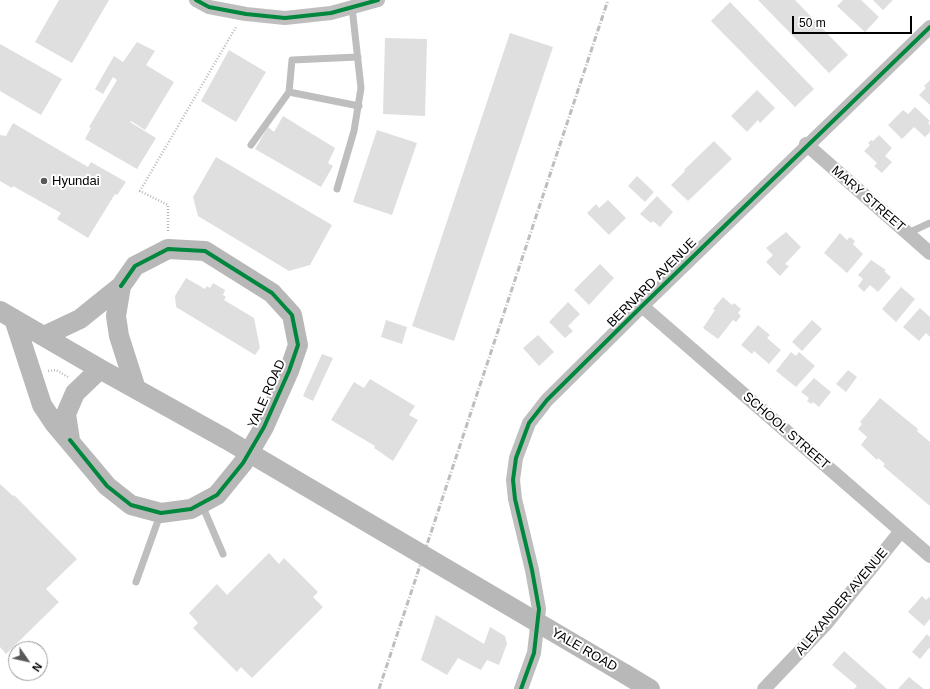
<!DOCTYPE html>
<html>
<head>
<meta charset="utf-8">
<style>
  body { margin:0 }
  #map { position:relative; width:930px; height:689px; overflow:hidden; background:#fff; font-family:Helvetica,sans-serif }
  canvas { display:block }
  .north { position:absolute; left:8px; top:641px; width:40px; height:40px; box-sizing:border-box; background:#fff; border:1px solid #999; border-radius:50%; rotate:124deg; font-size:11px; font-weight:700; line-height:16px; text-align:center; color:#000 }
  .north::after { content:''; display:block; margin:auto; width:14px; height:18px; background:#595959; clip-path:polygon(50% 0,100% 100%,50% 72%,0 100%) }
  .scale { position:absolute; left:792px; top:16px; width:120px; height:18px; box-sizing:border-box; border:2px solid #000; border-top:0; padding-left:5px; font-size:12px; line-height:14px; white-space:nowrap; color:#000; -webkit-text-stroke:3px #fff; paint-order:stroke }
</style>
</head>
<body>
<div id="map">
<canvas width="930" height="689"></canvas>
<div class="north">N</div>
<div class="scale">50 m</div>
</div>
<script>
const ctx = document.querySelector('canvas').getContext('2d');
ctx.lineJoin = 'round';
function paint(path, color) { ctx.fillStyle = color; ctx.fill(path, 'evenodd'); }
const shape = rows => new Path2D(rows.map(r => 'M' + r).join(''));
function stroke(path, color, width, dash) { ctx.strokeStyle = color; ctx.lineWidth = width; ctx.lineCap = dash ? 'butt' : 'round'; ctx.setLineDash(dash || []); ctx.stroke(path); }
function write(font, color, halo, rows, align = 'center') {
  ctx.font = font + ' Helvetica,sans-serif'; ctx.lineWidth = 4; ctx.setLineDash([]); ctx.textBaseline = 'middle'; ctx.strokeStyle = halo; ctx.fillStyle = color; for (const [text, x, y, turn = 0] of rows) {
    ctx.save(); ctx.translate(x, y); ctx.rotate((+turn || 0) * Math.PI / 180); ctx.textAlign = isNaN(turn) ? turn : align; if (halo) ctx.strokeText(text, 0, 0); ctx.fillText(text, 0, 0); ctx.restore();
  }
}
paint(shape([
  [59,0,109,0,72,63,35,42],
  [758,0,795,0,848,55,829,73],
  [843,0,861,0,879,17,865,32,837,6],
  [873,0,893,0,883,10],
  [730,2,814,89,795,107,711,21],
  [510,33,553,47,454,341,412,326],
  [385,38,427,39,425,116,383,114],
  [137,42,155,51,146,65,174,82,145,130,131,121,130,122,156,138,137,169,85,139,91,128,89,127,117,80,113,77,103,94,95,89,114,56,123,62],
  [0,44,62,79,41,115,0,91],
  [229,50,266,72,236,122,201,101],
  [930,80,930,105,919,95,926,88,924,86],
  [757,90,775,108,760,123,758,120,747,132,731,116],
  [915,107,930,121,928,123,930,125,930,132,925,137,914,127,902,139,888,125,903,110,908,114],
  [283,116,335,148,328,163,333,166,321,187,255,149,268,127,274,132],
  [13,123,88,167,91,162,126,182,117,195,115,194,88,238,57,219,61,213,52,208,13,186,12,188,0,181,0,135,6,136],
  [377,130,417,143,392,215,353,202],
  [879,135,892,148,885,156,892,162,882,173,874,166,877,163,864,151,870,145,868,143,871,140,873,141],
  [714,141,732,159,688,201,671,185,685,171,684,170],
  [216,157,332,225,310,265,289,271,198,216,193,197],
  [637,176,654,192,645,202,628,186],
  [657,196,673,212,660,227,653,221,651,223,640,214],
  [608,200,626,218,609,235,587,213,596,204,599,208],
  [786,232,801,247,785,264,789,266,780,276,766,262,773,255,766,248],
  [840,233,847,240,850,237,855,241,853,244,863,254,847,273,824,253],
  [871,260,886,270,884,271,891,277,878,292,870,285,864,292,858,286,863,279,858,275],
  [600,264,614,278,589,305,574,290],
  [186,278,205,289,207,286,210,288,213,283,225,290,223,295,226,297,224,300,254,318,260,348,255,355,176,307,175,296],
  [901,287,915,299,896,322,882,309],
  [723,297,732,305,734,303,741,309,738,313,741,316,736,322,733,320,718,339,703,328,715,310,713,309],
  [568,302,580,314,568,326,573,331,565,338,549,322],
  [920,308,930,317,930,337,926,333,919,341,903,327],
  [386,320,407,327,402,344,381,337],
  [812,320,822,329,802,351,792,342],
  [758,325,770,335,767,338,781,350,769,364,754,351,752,354,741,345],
  [538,335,554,352,539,366,523,348],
  [791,352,796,356,799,352,815,366,796,387,776,371],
  [322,354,333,358,313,401,303,396],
  [848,370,857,377,846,392,836,384],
  [814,378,831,392,819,407,813,402,811,404,807,401,809,398,801,392],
  [370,379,415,406,409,415,418,420,393,461,374,448,375,446,331,420,354,382,364,388],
  [880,398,918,429,917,431,930,442,930,506,883,466,885,464,878,458,877,460,861,445,867,437,858,429,862,424,860,422],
  [0,484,13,496,14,495,77,559,46,589,59,602,6,654,0,647],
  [269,553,279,564,284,558,318,592,313,597,323,607,252,678,241,667,237,672,193,628,198,623,189,613,217,584,227,595],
  [922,596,926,600,929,597,930,598,930,619,924,626,908,612],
  [436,615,484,644,490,627,505,636,507,644,499,665,487,660,481,670,458,658,447,675,421,660],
  [927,634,930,637,930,647,920,659,912,652],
  [844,651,887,689,854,689,857,686,832,665],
  [909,677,924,689,898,689]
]), '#dfdfdf');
stroke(shape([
  [168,231,168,205,140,191,236,27],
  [48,371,56,370,68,377]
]), '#b9b9b9', 2.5, [1, 2]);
stroke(shape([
  [358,57,292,60,289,92,359,106],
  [251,145,289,92],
  [337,189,354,131,361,88,352,7],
  [908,233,930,223],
  [202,505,223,554],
  [136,582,160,515]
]), '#bebebe', 7);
stroke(shape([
  [196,0,209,7,246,14,285,18,331,13,378,0],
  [806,144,930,253],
  [642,306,930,556],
  [521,689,534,653,539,609,532,570,515,499,513,480,516,458,529,423,547,400,642,306,930,27],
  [764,689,825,625,901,531]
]), '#bebebe', 14);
stroke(shape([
  [121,286,116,316,119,336,136,389],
  [0,311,100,369,224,438],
  [14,319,42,405,54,423,107,486,131,505,161,513,191,509,217,495,243,463,264,427,289,371,298,345,292,315,272,293,205,251,168,249,135,266,121,286,80,319,44,336],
  [70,440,66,414,75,393,100,369],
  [625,674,650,689]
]), '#b8b8b8', 20);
stroke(shape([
  [379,689,608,0]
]), '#bebebe', 3, [6, 2, 1, 2]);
stroke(shape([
  [224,438,625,674]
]), '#b8b8b8', 20);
stroke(shape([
  [196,0,209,7,246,14,285,18,331,13,378,0],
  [70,440,107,486,131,505,161,513,191,509,217,495,243,463,264,427,289,371,298,345,292,315,272,293,205,251,168,249,135,266,121,286],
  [521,689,534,653,539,609,532,570,515,499,513,480,516,458,529,423,547,400,642,306,930,27]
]), '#00873e', 4);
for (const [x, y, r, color] of [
  [44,181,4,"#595959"]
]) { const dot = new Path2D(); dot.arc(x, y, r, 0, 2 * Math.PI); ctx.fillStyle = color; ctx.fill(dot); stroke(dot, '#fff', 1.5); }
write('13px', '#000', '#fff', [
  ["Hyundai",52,181]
], 'left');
write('13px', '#000', '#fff', [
  ["MARY STREET",868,199,41],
  ["BERNARD AVENUE",652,283,-45],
  ["YALE ROAD",267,394,-66],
  ["SCHOOL STREET",786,431,41],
  ["ALEXANDER AVENUE",842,602,-50],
  ["YALE ROAD",584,650,30]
]);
</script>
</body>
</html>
